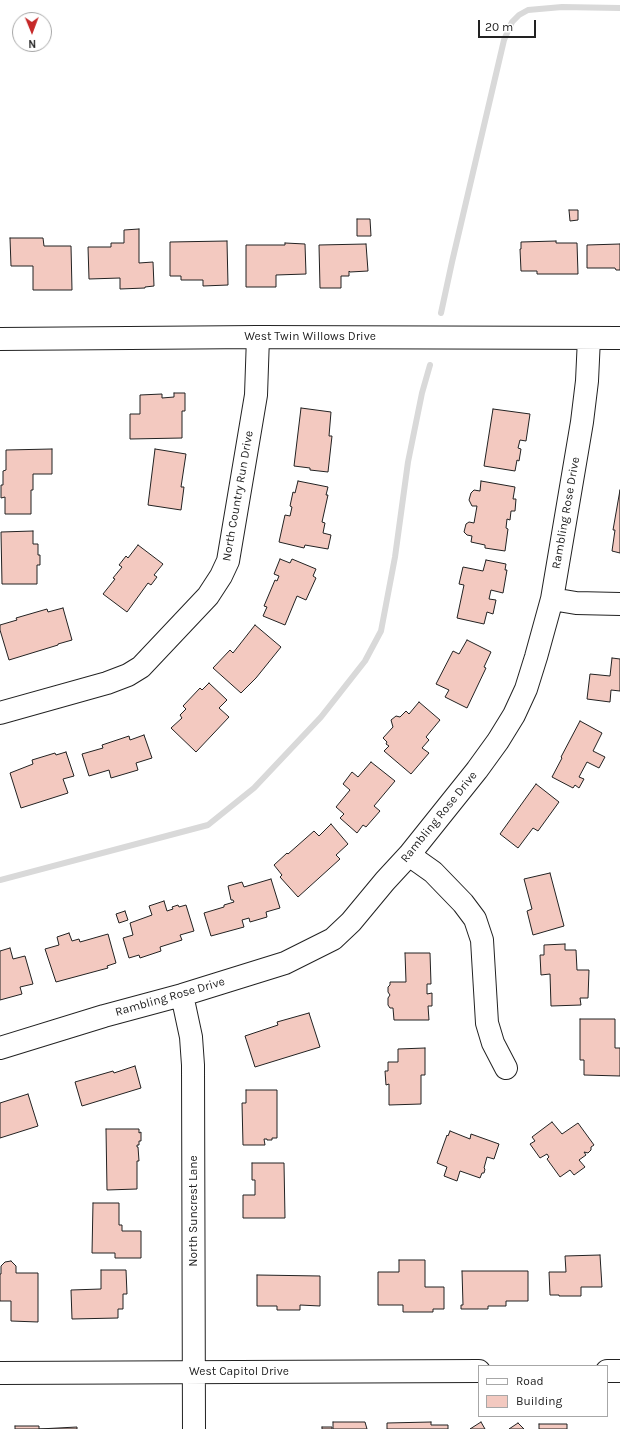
<!DOCTYPE html>
<html>
<head>
<meta charset="utf-8">
<style>
  body { margin:0 }
  #map { position:relative; width:620px; height:1429px; overflow:hidden; background:#fff; font-family:Karla,sans-serif }
  canvas { display:block }
  .legend { position:absolute; left:478px; top:1365px; width:130px; height:52px; box-sizing:border-box; background:#fff; border:1px solid #a7a7a7; margin:0; padding:5px 7px; list-style:none; font-size:12px; color:#222 }
  .legend li { display:flex; align-items:center; gap:8px; height:20px }
  .legend b { width:20px; border:1px solid #a7a7a7 }
  .north { position:absolute; left:12px; top:12px; width:40px; height:40px; box-sizing:border-box; background:#fff; border:1px solid #a7a7a7; border-radius:50%; rotate:179deg; font-size:11px; font-weight:700; line-height:16px; text-align:center; color:#222 }
  .north::after { content:''; display:block; margin:auto; width:14px; height:18px; background:#c62828; clip-path:polygon(50% 0,100% 100%,50% 72%,0 100%) }
  .scale { position:absolute; left:478px; top:20px; width:58px; height:18px; box-sizing:border-box; border:2px solid #222; border-top:0; padding-left:5px; font-size:12px; line-height:14px; white-space:nowrap; color:#222; -webkit-text-stroke:3px #fff; paint-order:stroke }
</style>
</head>
<body>
<div id="map">
<canvas width="620" height="1429"></canvas>
<ul class="legend">
<li><b style="height:5px;background:#fff"></b>Road</li>
<li><b style="height:11px;background:#f3c9c0"></b>Building</li>
</ul>
<div class="north">N</div>
<div class="scale">20 m</div>
</div>
<script>
const ctx = document.querySelector('canvas').getContext('2d');
ctx.lineJoin = 'round';
const shape = rows => new Path2D(rows.map(r => 'M' + r).join(''));
function stroke(path, color, width, dash) { ctx.strokeStyle = color; ctx.lineWidth = width; ctx.lineCap = dash ? 'butt' : 'round'; ctx.setLineDash(dash || []); ctx.stroke(path); }
function paint(path, color) { ctx.fillStyle = color; ctx.fill(path, 'evenodd'); }
function write(font, color, halo, rows, align = 'center') {
  ctx.font = font + ' Karla,sans-serif'; ctx.lineWidth = 3; ctx.setLineDash([]); ctx.textBaseline = 'middle'; ctx.strokeStyle = halo; ctx.fillStyle = color; for (const [text, x, y, turn = 0] of rows) {
    ctx.save(); ctx.translate(x, y); ctx.rotate((+turn || 0) * Math.PI / 180); ctx.textAlign = isNaN(turn) ? turn : align; if (halo) ctx.strokeText(text, 0, 0); ctx.fillText(text, 0, 0); ctx.restore();
  }
}
stroke(shape([
  [441,313,452,262,504,40,512,22,519,15,528,10,562,7,620,8],
  [0,880,208,825,254,788,321,717,365,661,381,631,395,557,408,462,422,393,430,365]
]), '#d9d9d9', 6);
const building = shape([
  [569,210,578,210,578,220,570,221,569,210],
  [357,219,370,219,371,236,357,236,357,219],
  [139,229,139,263,153,262,154,286,145,287,145,288,120,289,120,278,89,279,88,247,111,247,111,243,124,243,124,230,139,229],
  [10,238,43,238,44,246,71,246,72,290,33,290,33,266,11,266,10,238],
  [227,241,228,285,203,286,203,280,181,280,181,276,170,276,170,242,227,241],
  [556,241,556,243,577,243,578,274,537,274,537,271,521,271,520,249,521,249,521,242,556,241],
  [285,243,305,244,306,274,276,275,276,287,246,287,246,245,285,245,285,243],
  [366,244,368,271,350,272,349,271,349,276,341,276,341,288,320,288,319,245,366,244],
  [620,244,620,270,616,270,615,268,587,268,587,245,620,244],
  [174,393,185,393,185,411,182,411,182,438,130,439,130,414,140,414,140,395,162,394,162,398,174,397,174,393],
  [301,408,331,412,329,436,332,436,328,472,310,470,310,468,294,466,301,408],
  [493,409,530,414,526,441,520,440,518,448,521,449,519,461,517,460,515,471,484,466,493,409],
  [52,449,52,474,33,474,33,490,31,490,31,514,5,514,5,497,1,498,1,485,3,485,3,471,6,470,6,450,52,449],
  [155,449,186,454,181,487,184,487,181,510,148,505,155,449],
  [298,481,328,487,326,495,328,495,322,522,325,523,323,533,331,535,328,549,305,545,304,548,279,542,285,515,290,516,292,507,290,506,293,492,295,493,298,481],
  [481,481,515,487,513,499,516,499,515,511,511,511,510,520,507,519,506,528,508,529,505,551,485,548,485,545,471,542,472,536,467,535,464,532,466,524,469,522,474,523,477,506,472,506,469,500,471,493,474,490,480,491,481,481],
  [620,490,620,553,612,551,615,530,613,530,620,490],
  [33,531,33,544,38,544,38,555,40,555,40,565,37,565,37,584,2,584,1,532,33,531],
  [138,545,163,564,154,575,157,577,151,585,148,583,127,612,103,594,115,579,113,578,122,567,119,565,126,556,128,558,138,545],
  [280,559,290,563,292,559,316,569,313,576,316,578,306,600,297,596,285,625,263,616,267,607,264,606,275,580,277,581,279,576,274,574,280,559],
  [486,560,506,564,505,570,507,570,503,593,491,590,489,599,496,600,493,614,487,612,484,624,457,618,464,585,459,584,463,567,483,571,486,560],
  [63,608,72,640,58,644,58,645,9,660,0,630,0,625,17,620,16,618,47,609,48,612,63,608],
  [255,625,281,647,256,678,241,693,213,668,230,650,233,653,255,625],
  [467,640,491,652,484,667,486,668,467,708,445,697,449,690,436,684,453,651,459,654,467,640],
  [612,658,620,659,620,691,611,690,610,702,587,699,590,674,610,676,612,658],
  [209,683,227,700,219,708,229,717,196,752,171,728,182,718,180,715,186,709,183,706,200,688,202,690,209,683],
  [419,702,440,720,426,737,429,740,422,748,429,753,411,774,384,751,389,746,386,744,387,742,383,738,393,727,391,720,396,716,400,717,406,711,409,714,419,702],
  [580,721,602,733,593,751,605,757,599,768,587,762,579,777,584,779,579,788,575,785,573,788,552,777,562,758,561,757,580,721],
  [144,735,152,758,136,763,138,770,111,778,109,770,89,776,82,754,103,748,102,745,129,736,130,740,144,735],
  [66,752,74,776,63,779,68,793,21,808,10,773,33,764,32,760,55,753,56,755,66,752],
  [371,762,395,781,374,806,380,811,366,827,363,825,357,833,340,818,344,814,336,807,350,790,343,784,352,772,358,777,371,762],
  [536,784,559,802,538,831,533,828,518,848,500,834,536,784],
  [331,824,348,844,336,855,340,859,298,897,280,877,282,875,274,865,287,853,288,854,314,831,319,836,331,824],
  [550,873,564,926,533,935,527,911,532,909,524,879,550,873],
  [271,879,280,908,266,912,267,917,250,922,249,918,242,920,244,927,211,936,204,913,224,907,224,905,234,902,233,900,231,900,228,886,242,882,244,887,271,879],
  [164,901,167,911,173,909,172,907,178,905,179,907,186,905,194,931,180,935,182,940,160,947,161,951,140,958,139,955,129,958,123,938,133,935,130,923,152,915,149,906,164,901],
  [125,911,128,920,119,923,116,914,125,911],
  [69,933,72,941,79,939,80,942,108,934,116,963,107,966,108,968,56,982,45,949,59,945,57,937,69,933],
  [565,944,565,950,576,950,577,970,589,970,588,998,580,998,581,1005,551,1006,550,974,541,975,540,955,544,955,544,945,565,944],
  [10,948,13,959,25,956,33,984,20,987,22,994,0,1000,0,951,10,948],
  [405,953,430,953,431,984,427,984,427,994,432,993,432,1006,428,1006,429,1020,394,1020,393,1008,390,1008,388,1005,388,998,390,995,388,992,388,987,390,985,390,982,406,982,405,953],
  [309,1013,320,1047,255,1067,245,1036,278,1025,277,1022,309,1013],
  [580,1019,615,1019,615,1048,620,1048,620,1076,584,1075,584,1060,580,1060,580,1019],
  [425,1048,425,1075,421,1075,421,1104,389,1105,389,1084,386,1085,385,1071,388,1071,388,1062,398,1062,398,1049,425,1048],
  [135,1066,141,1088,82,1106,75,1082,113,1071,114,1073,135,1066],
  [246,1090,277,1090,277,1138,272,1138,272,1140,267,1140,267,1139,264,1139,265,1145,243,1145,242,1103,246,1103,246,1090],
  [28,1094,38,1126,0,1138,0,1103,28,1094],
  [552,1122,562,1134,578,1123,594,1145,591,1147,591,1150,588,1153,584,1152,586,1155,579,1160,585,1167,574,1175,570,1170,560,1177,547,1159,549,1157,547,1154,540,1158,530,1144,535,1141,532,1137,552,1122],
  [106,1129,139,1129,139,1133,141,1132,141,1141,139,1141,139,1145,137,1145,137,1147,138,1147,139,1161,137,1161,137,1189,107,1190,106,1129],
  [450,1131,470,1139,471,1134,499,1144,494,1159,487,1157,484,1168,485,1169,484,1173,482,1173,480,1178,460,1171,457,1181,444,1176,447,1167,437,1163,447,1135,448,1136,450,1131],
  [252,1163,284,1163,285,1218,243,1218,243,1195,255,1195,255,1180,252,1180,252,1163],
  [93,1203,119,1203,119,1225,122,1225,122,1231,141,1231,141,1258,115,1258,115,1253,92,1253,93,1203],
  [600,1255,602,1287,581,1287,581,1296,559,1296,559,1295,550,1295,549,1272,566,1272,565,1256,600,1255],
  [399,1260,425,1260,425,1287,444,1287,444,1309,433,1309,433,1312,403,1312,403,1305,378,1305,378,1272,399,1272,399,1260],
  [11,1261,16,1266,16,1273,38,1273,38,1322,11,1321,11,1301,0,1301,0,1274,1,1274,1,1266,5,1262,11,1261],
  [101,1270,126,1270,127,1294,123,1294,123,1309,118,1309,118,1318,72,1319,71,1290,101,1289,101,1270],
  [462,1271,528,1271,528,1301,506,1301,506,1306,488,1306,488,1309,461,1309,461,1305,463,1305,462,1271],
  [257,1275,320,1276,320,1306,300,1305,300,1310,277,1310,277,1306,257,1306,257,1275],
  [333,1422,365,1422,367,1429,333,1429,333,1422],
  [431,1422,431,1425,448,1425,448,1429,387,1429,387,1423,431,1422],
  [481,1422,485,1429,470,1429,481,1422],
  [518,1423,524,1429,509,1429,518,1423],
  [539,1424,567,1424,567,1429,539,1429,539,1424],
  [15,1426,39,1426,39,1429,77,1427,77,1429,15,1429,15,1426],
  [322,1427,332,1427,332,1429,322,1429,322,1427]
]);
paint(building, '#f3c9c0');
stroke(building, '#222', 1);
const minor = shape([
  [0,339,258,337,620,338],
  [552,599,576,603,620,604],
  [0,713,107,683,128,675,141,667,208,596,221,576,228,561,256,395,258,337],
  [409,855,433,872,463,903,475,919,482,940,487,1023,493,1043,506,1068],
  [182,995,191,1037,193,1065,194,1429],
  [0,1048,104,1016,182,995,285,963,333,939,351,922,385,881,409,855,477,770,498,741,514,715,526,689,536,657,552,599,582,422,587,381,589,338],
  [607,1371,620,1371],
  [0,1373,479,1371]
]);
stroke(minor, '#222', 24);
stroke(minor, '#fff', 22);
write('12px', '#222', '#fff', [
  ["West Twin Willows Drive",310,337],
  ["North Country Run Drive",238,496,-80],
  ["Rambling Rose Drive",566,513,-80],
  ["Rambling Rose Drive",439,817,-51],
  ["Rambling Rose Drive",170,997,-16],
  ["North Suncrest Lane",194,1211,-90],
  ["West Capitol Drive",239,1372]
]);
</script>
</body>
</html>
